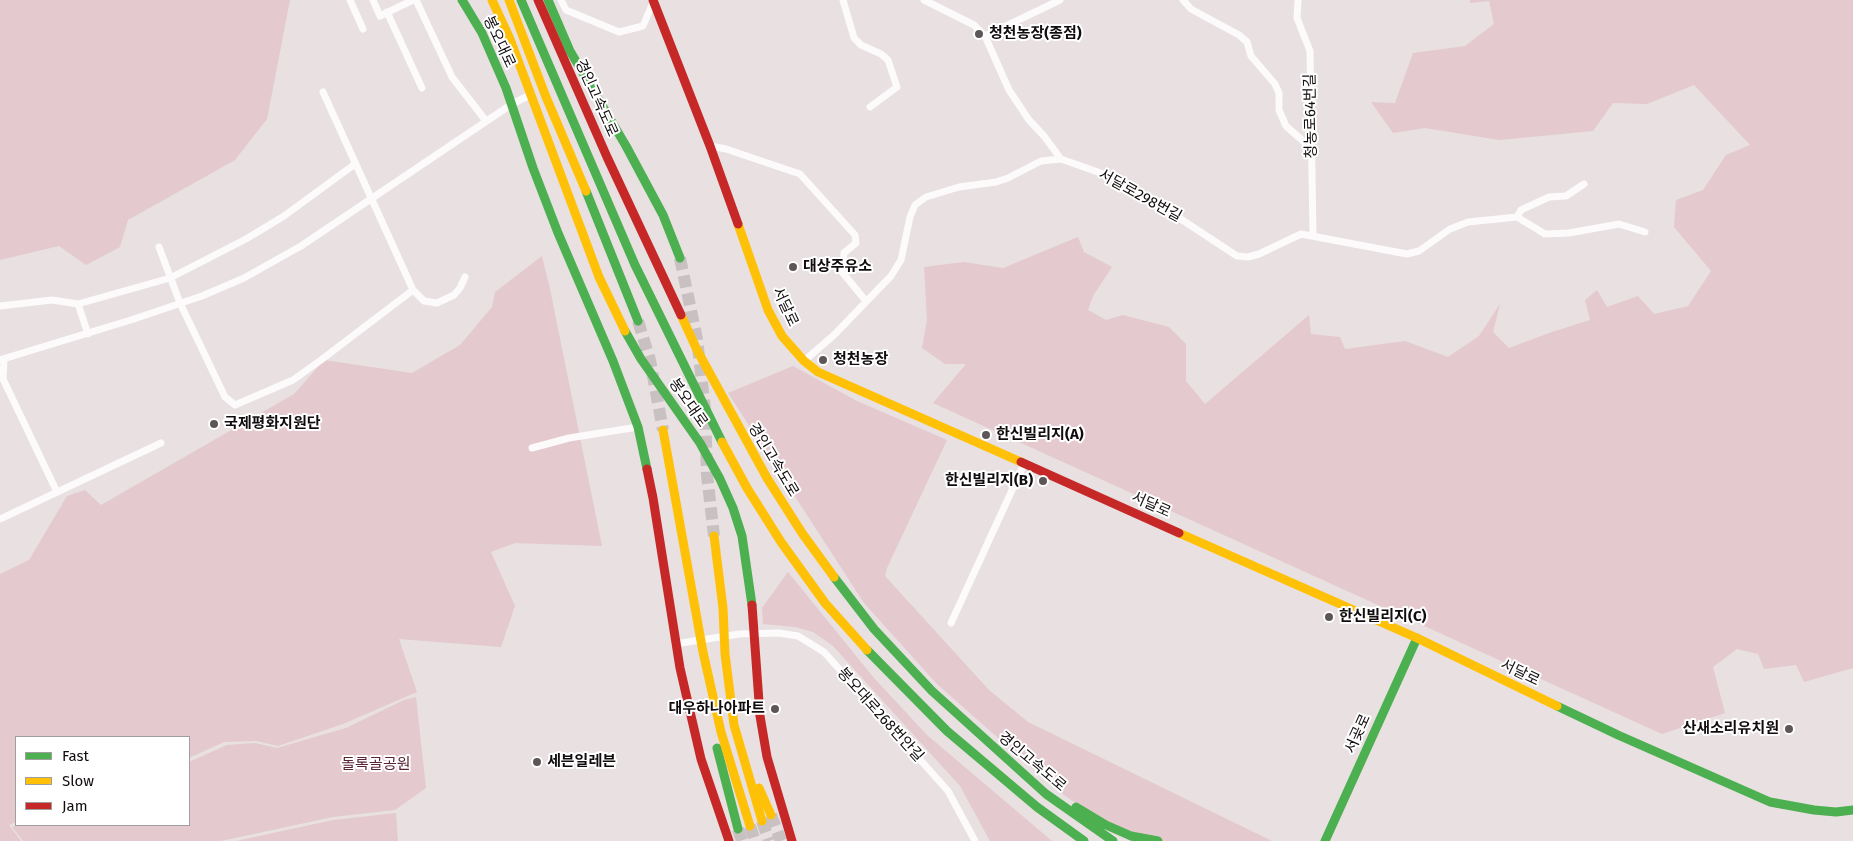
<!DOCTYPE html>
<html>
<head>
<meta charset="utf-8">
<style>
  body { margin:0 }
  #map { position:relative; width:1853px; height:841px; overflow:hidden; background:#e8e0e1; font-family:"Fira Sans",sans-serif }
  canvas { display:block }
  .legend { position:absolute; left:15px; top:736px; width:175px; height:90px; box-sizing:border-box; background:#fff; border:1px solid #a09e9e; margin:0; padding:6px 9px; list-style:none; font-size:15px; color:#110c0d }
  .legend li { display:flex; align-items:center; gap:10px; height:25px }
  .legend b { width:25px; border:1px solid #a09e9e }
</style>
</head>
<body>
<div id="map">
<canvas width="1853" height="841"></canvas>
<ul class="legend">
<li><b style="height:6px;background:#4caf50"></b>Fast</li>
<li><b style="height:6px;background:#ffc107"></b>Slow</li>
<li><b style="height:6px;background:#c62828"></b>Jam</li>
</ul>
</div>
<script>
const ctx = document.querySelector('canvas').getContext('2d');
ctx.lineJoin = 'round';
function paint(path, color) { ctx.fillStyle = color; ctx.fill(path, 'evenodd'); }
const shape = rows => new Path2D(rows.map(r => 'M' + r).join(''));
function stroke(path, color, width, dash) { ctx.strokeStyle = color; ctx.lineWidth = width; ctx.lineCap = dash ? 'butt' : 'round'; ctx.setLineDash(dash || []); ctx.stroke(path); }
function write(font, color, halo, rows, align = 'center') {
  ctx.font = font + ' "Fira Sans","Noto Sans KR",sans-serif'; ctx.lineWidth = 4; ctx.setLineDash([]); ctx.textBaseline = 'middle'; ctx.strokeStyle = halo; ctx.fillStyle = color; for (const [text, x, y, turn = 0] of rows) {
    ctx.save(); ctx.translate(x, y); ctx.rotate((+turn || 0) * Math.PI / 180); ctx.textAlign = isNaN(turn) ? turn : align; if (halo) ctx.strokeText(text, 0, 0); ctx.fillText(text, 0, 0); ctx.restore();
  }
}
paint(shape([
  [0,0,290,0,267,119,235,160,128,220,120,247,86,265,59,246,0,260],
  [1470,0,1853,0,1853,668,1804,682,1796,665,1764,669,1758,654,1737,649,1713,667,1725,713,1662,734,933,403,966,364,945,364,922,348,927,320,924,267,964,262,1003,268,1078,237,1084,252,1112,267,1093,296,1088,310,1106,320,1123,315,1169,327,1186,344,1186,381,1205,404,1309,315,1311,334,1340,337,1345,349,1405,341,1448,357,1479,336,1500,304,1493,332,1509,348,1549,333,1590,320,1585,300,1597,290,1607,307,1638,296,1654,314,1688,306,1711,271,1674,227,1676,200,1703,190,1726,155,1750,145,1694,85,1647,104,1613,103,1593,131,1499,140,1425,128,1393,133,1371,102,1395,103,1413,53,1465,46,1494,24,1489,1,1470,3],
  [542,256,550,289,602,546,515,543,491,552,515,606,501,647,399,639,417,692,343,724,278,746,256,741,224,742,189,758,189,737,16,737,16,822,9,825,21,841,0,841,0,574,29,560,67,496,85,490,101,505,294,394,324,360,412,373,460,345,492,307,495,292],
  [793,366,857,401,947,440,887,568,885,576,989,690,1028,722,1272,841,1130,841,1057,790,937,684,864,603,728,393],
  [788,572,874,678,927,735,1052,841,990,841,960,786,833,646,813,632,795,627,763,624,762,608],
  [416,697,426,788,395,810,333,817,221,841,23,841,12,827,21,825,189,825,189,762,227,745,255,743,277,748,346,728,404,700],
  [396,813,398,841,236,841,333,820]
]), '#e4c9cf');
stroke(shape([
  [680,258,697,339,705,409,707,475,714,536],
  [638,321,650,360,663,430],
  [771,815,781,841],
  [762,821,769,841],
  [750,826,755,841],
  [738,829,742,841]
]), '#c8c0c1', 12, [12, 6]);
stroke(shape([
  [350,0,363,29],
  [373,0,380,16,413,0],
  [416,0,452,77,486,121],
  [561,0,566,10,619,32,643,26,654,0],
  [843,0,854,38,861,45,881,54,888,60,897,87,870,107],
  [924,0,974,25,985,36,1060,0],
  [1183,0,1191,9,1239,35,1247,42,1251,56,1275,84,1279,93,1279,110,1286,126,1311,148],
  [1298,0,1297,18,1310,51,1313,235],
  [387,12,422,88],
  [985,36,1009,90,1029,120,1044,136,1061,159],
  [323,92,413,290,424,301,437,303,454,295,460,288,465,277],
  [710,146,726,149,800,174,855,235,856,243,844,253,842,272,866,301],
  [1517,217,1521,210,1549,197,1566,196,1584,184],
  [159,247,180,303,225,397,235,405,293,380,321,360,413,290],
  [78,304,88,334],
  [0,306,52,300,78,304,170,278,246,239,284,216,355,164],
  [4,359,3,379,57,492],
  [0,360,134,319,202,296,244,278,301,246,512,104,530,95],
  [804,361,834,335,891,276,901,260,910,217,915,205,926,197,959,187,996,182,1008,178,1041,161,1061,159,1109,176,1164,208,1237,256,1248,257,1259,254,1301,234,1407,254,1419,251,1450,229,1468,222,1517,217,1545,234,1569,233,1619,224,1645,232],
  [532,448,569,438,638,427],
  [0,519,161,443],
  [951,623,1024,464],
  [675,644,739,634,779,633,798,636,824,652,948,791,975,841]
]), '#fcfafa', 7);
stroke(shape([
  [462,0,482,33,506,88,533,168,558,233,613,361,638,427,647,469],
  [521,0,635,265,722,442],
  [548,0,570,51,626,146,663,215,680,258],
  [586,191,638,321],
  [625,331,641,359,700,443,720,479,733,508,742,536,752,605],
  [834,577,874,629,932,691,1046,794,1113,841],
  [867,650,947,731,1037,807,1084,841],
  [1557,706,1618,735,1770,802,1814,810,1836,812,1853,810],
  [717,748,738,829],
  [1076,807,1106,825,1131,836,1158,841],
  [1325,841,1417,638]
]), '#4caf50', 9);
stroke(shape([
  [492,0,510,39,599,277,625,331],
  [509,0,546,97,586,191],
  [738,224,768,310,782,336,804,361,818,372,1021,462],
  [681,315,697,350,767,478,802,533,834,577],
  [663,430,703,652,721,732,750,826],
  [722,442,747,488,781,542,825,603,867,650],
  [1179,533,1417,638,1557,706],
  [714,536,723,608,725,654,734,725,762,821],
  [759,788,771,815]
]), '#ffc107', 9);
stroke(shape([
  [538,0,607,157,681,315],
  [653,0,710,146,738,224],
  [1021,462,1179,533],
  [647,469,653,498,680,668,701,759,729,841],
  [752,605,760,716,767,757,792,841]
]), '#c62828', 9);
for (const [x, y, r, color] of [
  [979,34,5,"#5c5657"],
  [793,267,5,"#5c5657"],
  [823,360,5,"#5c5657"],
  [214,424,5,"#5c5657"],
  [986,435,5,"#5c5657"],
  [1043,481,5,"#5c5657"],
  [1329,617,5,"#5c5657"],
  [775,709,5,"#5c5657"],
  [1789,729,5,"#5c5657"],
  [537,762,5,"#5c5657"]
]) { const dot = new Path2D(); dot.arc(x, y, r, 0, 2 * Math.PI); ctx.fillStyle = color; ctx.fill(dot); stroke(dot, '#fff', 2); }
write('bold 15px', '#110c0d', '#fff', [
  ["청천농장(종점)",989,34],
  ["대상주유소",803,267],
  ["청천농장",833,360],
  ["국제평화지원단",224,424],
  ["한신빌리지(A)",996,435],
  ["한신빌리지(B)",1033,481,"right"],
  ["한신빌리지(C)",1339,617],
  ["대우하나아파트",765,709,"right"],
  ["산새소리유치원",1779,729,"right"],
  ["세븐일레븐",547,762]
], 'left');
write('15px', '#110c0d', '#fff', [
  ["봉오대로",499,42,65],
  ["경인고속도로",596,98,66],
  ["청농로64번길",1311,116,-91],
  ["서달로298번길",1140,196,29],
  ["서달로",785,307,65],
  ["봉오대로",688,403,55],
  ["경인고속도로",773,460,59],
  ["서달로",1151,505,24],
  ["서달로",1520,673,26],
  ["봉오대로268번안길",880,715,48],
  ["서곶로",1358,734,-66],
  ["경인고속도로",1032,762,40]
]);
write('15px', '#592334', '#fff', [
  ["돌록골공원",376,765]
]);
</script>
</body>
</html>
